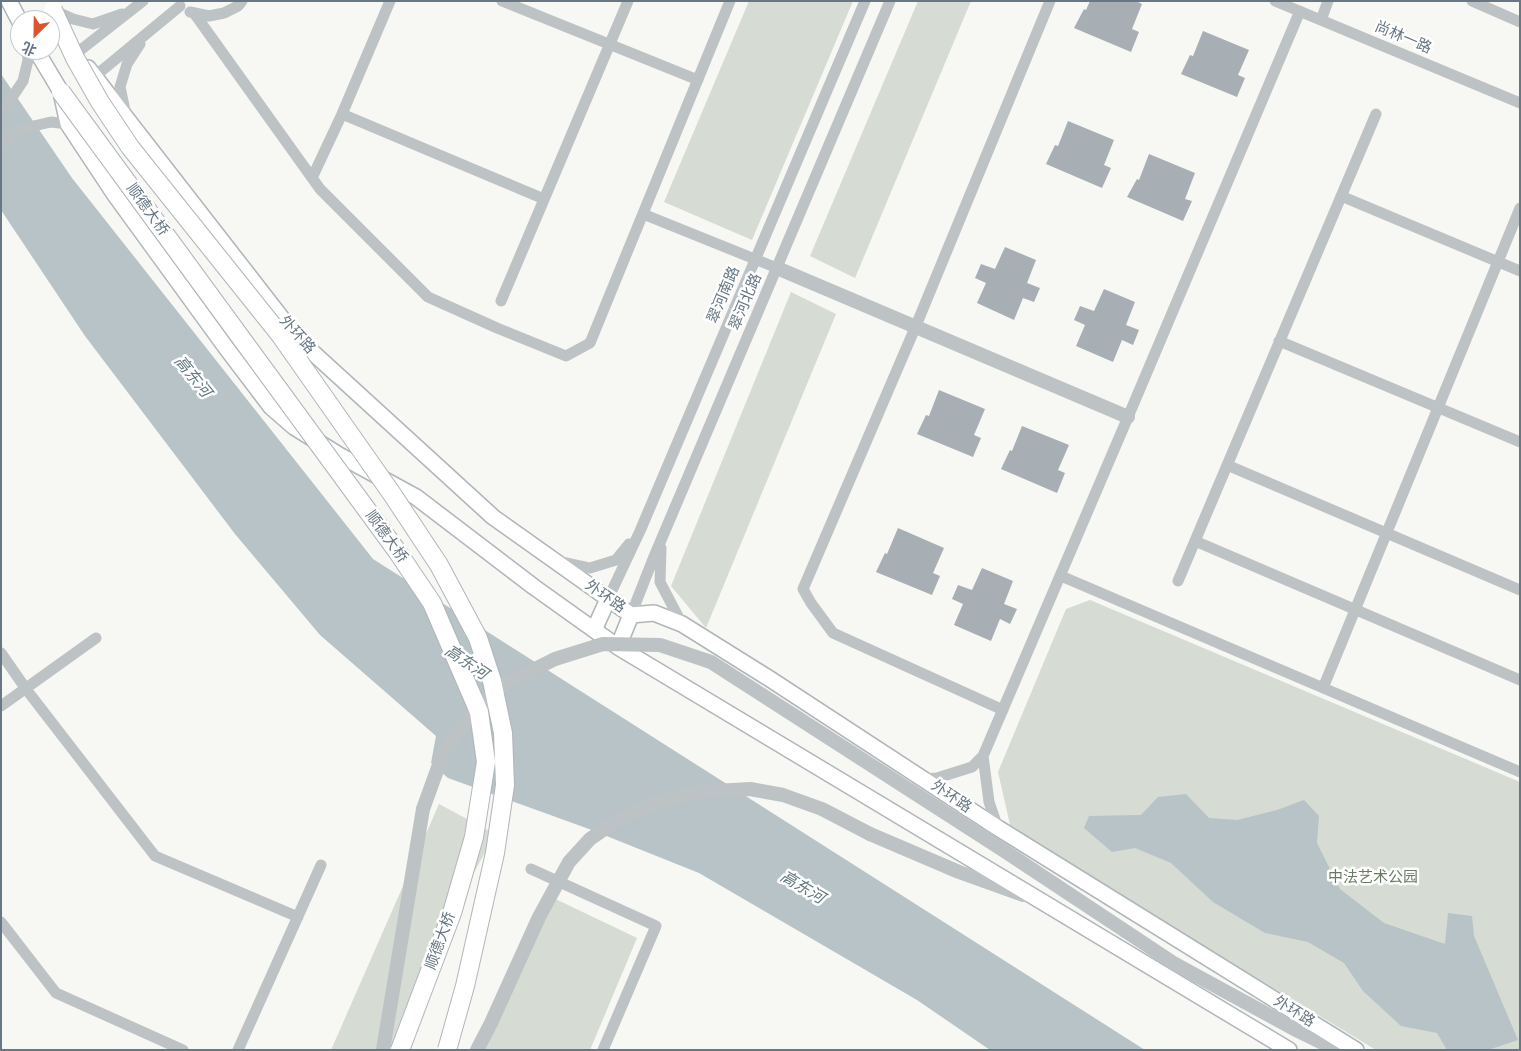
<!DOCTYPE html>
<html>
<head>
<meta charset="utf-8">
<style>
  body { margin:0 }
  #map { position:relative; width:1521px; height:1051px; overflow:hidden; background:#f7f7f3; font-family:Signika,"Noto Sans SC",sans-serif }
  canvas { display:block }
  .frame { position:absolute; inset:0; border:2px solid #677783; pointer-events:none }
  .north { position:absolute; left:10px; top:10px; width:50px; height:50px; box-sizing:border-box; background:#fff; border:1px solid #c2c9cd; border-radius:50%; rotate:203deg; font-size:14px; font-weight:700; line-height:20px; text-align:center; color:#677783 }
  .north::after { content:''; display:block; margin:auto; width:18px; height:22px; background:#dd532d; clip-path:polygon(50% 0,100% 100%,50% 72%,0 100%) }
</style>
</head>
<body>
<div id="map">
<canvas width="1521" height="1051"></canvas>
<div class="frame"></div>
<div class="north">北</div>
</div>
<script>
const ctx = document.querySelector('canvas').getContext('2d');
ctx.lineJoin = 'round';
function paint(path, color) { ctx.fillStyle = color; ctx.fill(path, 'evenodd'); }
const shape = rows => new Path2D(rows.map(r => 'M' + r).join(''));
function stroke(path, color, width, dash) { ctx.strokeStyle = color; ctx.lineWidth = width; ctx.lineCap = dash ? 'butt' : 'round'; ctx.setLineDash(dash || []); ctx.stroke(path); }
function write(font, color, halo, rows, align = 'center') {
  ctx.font = font + ' Signika,"Noto Sans SC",sans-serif'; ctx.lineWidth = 5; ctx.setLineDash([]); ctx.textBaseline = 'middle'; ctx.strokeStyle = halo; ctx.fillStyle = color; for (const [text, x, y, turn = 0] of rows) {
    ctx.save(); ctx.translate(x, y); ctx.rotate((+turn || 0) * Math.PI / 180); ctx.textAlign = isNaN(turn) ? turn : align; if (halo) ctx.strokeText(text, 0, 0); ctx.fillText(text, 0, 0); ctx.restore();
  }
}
paint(shape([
  [749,1,853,1,752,240,664,202],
  [918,1,971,1,855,278,810,256],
  [791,292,836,314,706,628,671,586],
  [1090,600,1520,782,1520,1050,1376,1050,1011,829,998,772,1066,609],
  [439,804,495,834,452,913,400,1050,331,1050],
  [545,894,637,938,590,1050,479,1050]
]), '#d6dbd3');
paint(shape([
  [1,74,72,178,373,559,1145,1050,990,1050,917,1000,699,873,589,829,448,778,431,763,436,736,320,635,235,534,85,336,1,210],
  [1186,794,1209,818,1237,820,1277,810,1304,800,1319,816,1317,843,1340,889,1384,923,1445,944,1448,913,1472,916,1474,936,1518,1040,1488,1050,1447,1050,1437,1033,1401,1026,1363,991,1344,963,1308,942,1265,933,1213,902,1171,863,1135,848,1112,852,1084,828,1089,816,1141,815,1158,797]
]), '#b7c3c7');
paint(shape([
  [1090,1,1136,1,1142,4,1132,29,1139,32,1131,52,1074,28,1084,9,1086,10],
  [1203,31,1249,50,1238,75,1245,78,1237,97,1181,74,1190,55,1193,56],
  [1068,121,1114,140,1104,165,1111,168,1102,188,1046,164,1055,145,1058,146],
  [1149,154,1195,173,1185,199,1192,201,1183,221,1127,197,1137,179,1139,180],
  [1005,247,1036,260,1027,283,1040,288,1034,302,1023,298,1014,320,977,303,986,283,975,278,981,264,995,269],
  [1104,289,1135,302,1126,325,1139,330,1133,345,1122,340,1113,362,1076,346,1085,325,1074,320,1080,306,1094,311],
  [939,390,985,409,974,435,981,438,973,457,917,434,926,415,929,416],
  [1022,426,1069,445,1058,470,1065,473,1057,493,1001,469,1010,450,1012,451],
  [898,528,944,548,933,573,940,576,932,595,876,572,885,553,887,554],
  [982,568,1013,581,1004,604,1017,609,1010,624,1000,619,991,641,954,625,963,604,952,599,958,585,972,590]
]), '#a7afb4');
const secondary = shape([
  [9,1,20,22],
  [36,50,61,92,68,124,115,195,227,349,271,407,294,427,339,455,416,497,534,587,618,647,1289,1050],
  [88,68,127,119,298,339,493,517,631,615,654,613,682,624,770,679,998,828,1356,1050],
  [594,630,608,599],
  [618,647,631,615]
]);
stroke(secondary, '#b0b6ba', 18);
stroke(shape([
  [390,1,342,114,544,199],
  [502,1,698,80],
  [1275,1,1520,103],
  [1472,1,1520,22],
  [53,10,73,19,93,24,122,14],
  [190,12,209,16,224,13,238,6,242,1],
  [194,13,320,189,428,297,497,328,566,356,590,343,730,1],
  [1321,20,1328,1],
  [78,52,143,1],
  [94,77,180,6],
  [1,109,7,105,23,81,28,60,27,50],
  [126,115,120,87,127,64,140,44],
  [1,142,25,128,51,122,68,124],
  [312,178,342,114],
  [1341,196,1520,271],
  [643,214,777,268],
  [501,301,628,1],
  [1279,341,1520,442],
  [1227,465,1520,590],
  [1195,541,1520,680],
  [661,548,660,582,682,624],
  [558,561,590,568,616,560,629,544],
  [1061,576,1520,772],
  [1178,581,1376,114],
  [608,599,640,531,865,1],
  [631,615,653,559,890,1],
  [1,653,26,689,155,856,298,917],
  [1323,688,1520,208],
  [1,706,96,638],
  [1003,710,833,633,811,603,803,589,915,328,1050,1],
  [923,779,937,778,972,767,983,756],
  [998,828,989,802,983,756,1128,417,1300,11],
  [531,869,656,926,603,1050],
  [1,922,56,993,183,1050],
  [238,1050,321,865]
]), '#bdc2c5', 11);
stroke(shape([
  [777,268,1128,417],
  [870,834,959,872,1023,895],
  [1175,964,1298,1031,1337,1050],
  [383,1050,423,809]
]), '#bdc2c5', 14);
stroke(secondary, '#fff', 15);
const primaryBridge = shape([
  [53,10,75,58,100,102,130,147,281,336,392,494,439,565,478,638,492,681,503,733,505,785,495,853,465,986,447,1050],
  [61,92,397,551,432,603,479,712,486,762,474,837,452,913,400,1050]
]);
stroke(primaryBridge, '#b1b6ba', 20, []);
stroke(shape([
  [423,809,444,751,471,715,503,685,555,659,603,644,660,645,711,662,1003,850,1175,964],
  [477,1050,491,1023,539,917,569,862,590,839,616,821,653,803,698,792,750,789,783,795,822,809,870,834]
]), '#bdc2c5', 14);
stroke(primaryBridge, '#fff', 18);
write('15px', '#677783', '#fff', [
  ["尚林一路",1403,38,23],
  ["顺德大桥",147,210,54],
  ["翠河南路",724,295,-67],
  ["翠河北路",746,302,-67],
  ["外环路",297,335,48],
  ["顺德大桥",386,537,54],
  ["外环路",605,597,35],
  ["外环路",951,797,34],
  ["顺德大桥",441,941,-70],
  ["外环路",1294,1012,32]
]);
write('15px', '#6a7b65', '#fff', [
  ["中法艺术公园",1373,878]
]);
write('italic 16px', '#63787f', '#fff', [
  ["高东河",192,377,51],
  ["高东河",466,663,34],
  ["高东河",802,888,31]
]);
</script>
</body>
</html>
